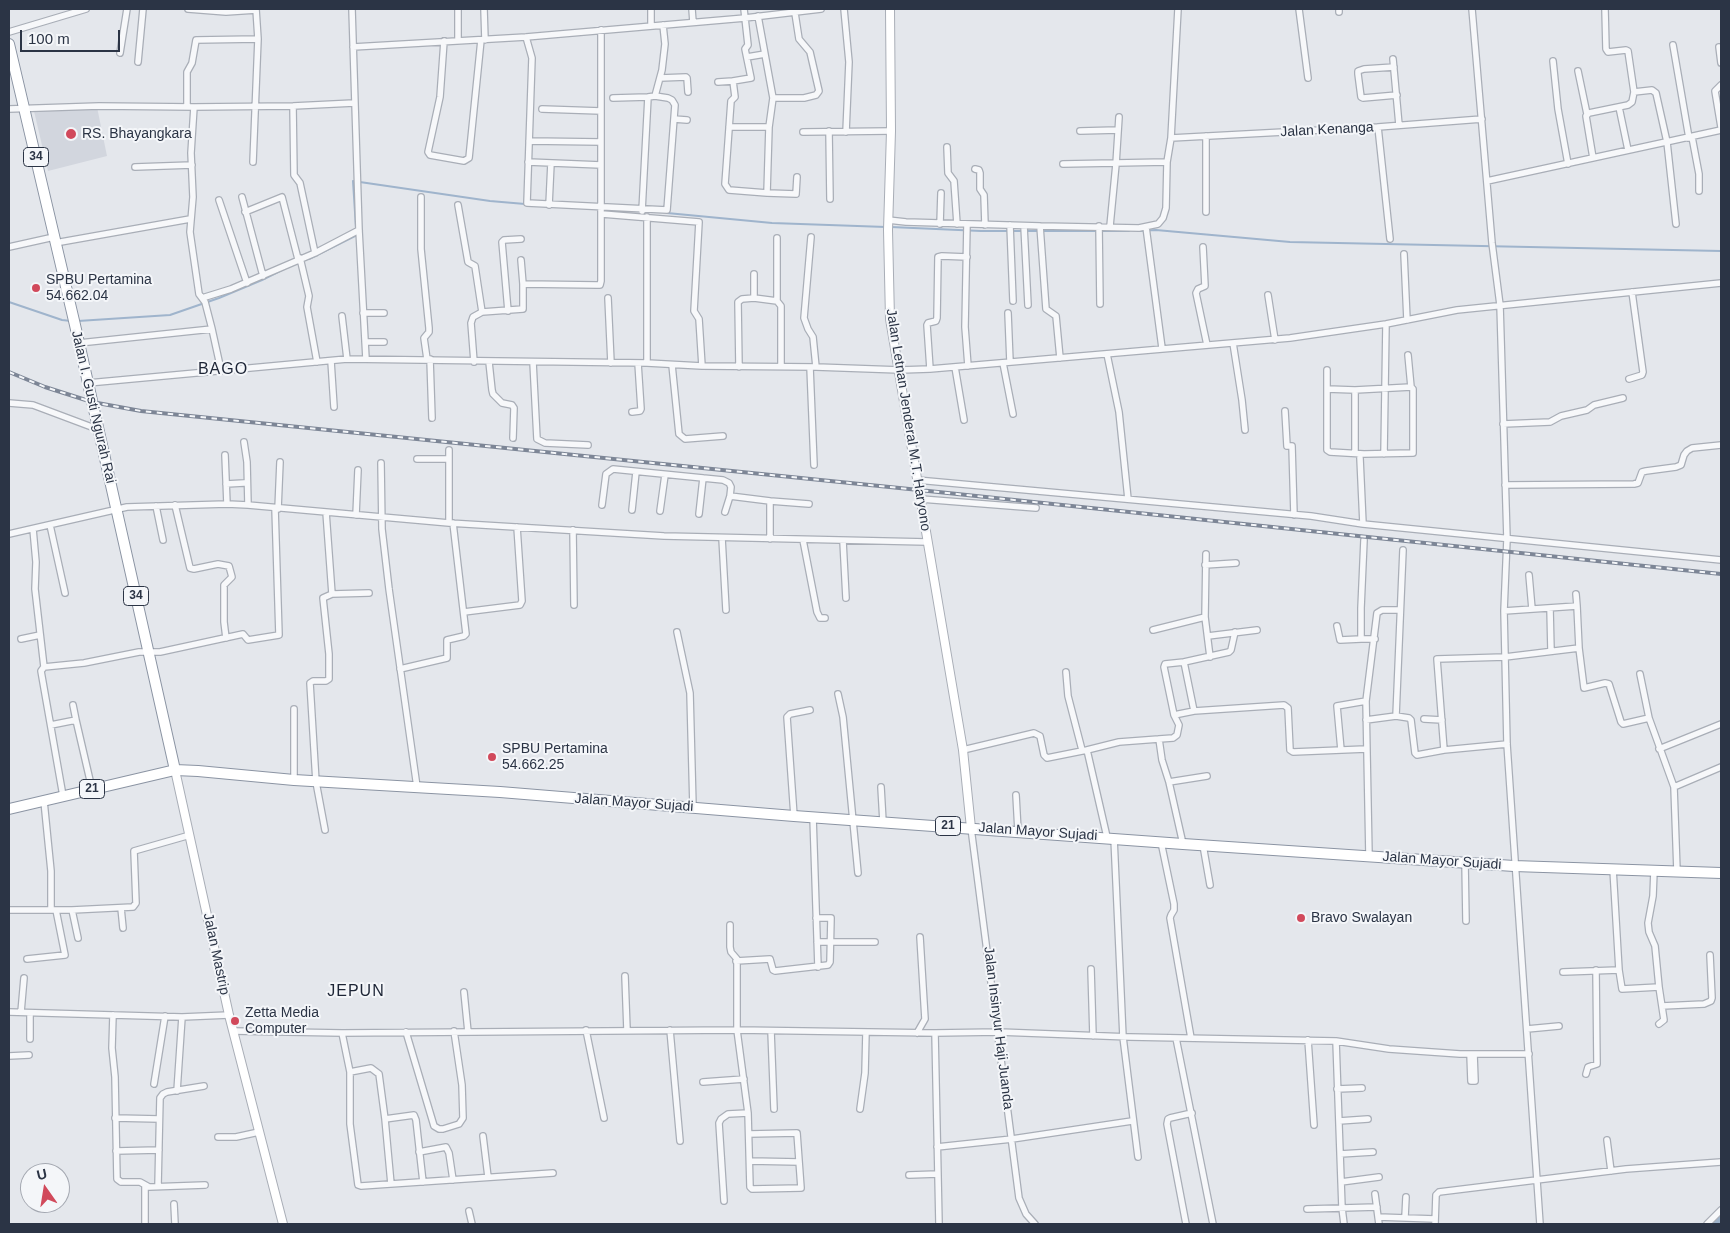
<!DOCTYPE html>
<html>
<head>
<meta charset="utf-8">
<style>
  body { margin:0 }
  #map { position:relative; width:1730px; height:1233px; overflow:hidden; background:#e4e7ec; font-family:Arial,sans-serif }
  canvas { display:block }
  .frame { position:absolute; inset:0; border:10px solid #2b3445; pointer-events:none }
  .north { position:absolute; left:20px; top:1163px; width:50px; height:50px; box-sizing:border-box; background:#f4f6f9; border:1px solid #a4a8b1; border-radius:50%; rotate:347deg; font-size:14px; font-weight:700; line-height:20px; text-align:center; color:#2b3445 }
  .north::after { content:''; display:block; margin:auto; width:18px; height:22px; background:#d1495b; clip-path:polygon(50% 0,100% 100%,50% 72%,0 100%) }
  .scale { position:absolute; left:20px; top:30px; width:100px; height:22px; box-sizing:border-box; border:2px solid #2b3445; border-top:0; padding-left:6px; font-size:15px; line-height:18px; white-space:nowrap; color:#2b3445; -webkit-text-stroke:4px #f4f6f9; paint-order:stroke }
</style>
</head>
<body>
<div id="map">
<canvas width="1730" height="1233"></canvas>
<div class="frame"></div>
<div class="north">U</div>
<div class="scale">100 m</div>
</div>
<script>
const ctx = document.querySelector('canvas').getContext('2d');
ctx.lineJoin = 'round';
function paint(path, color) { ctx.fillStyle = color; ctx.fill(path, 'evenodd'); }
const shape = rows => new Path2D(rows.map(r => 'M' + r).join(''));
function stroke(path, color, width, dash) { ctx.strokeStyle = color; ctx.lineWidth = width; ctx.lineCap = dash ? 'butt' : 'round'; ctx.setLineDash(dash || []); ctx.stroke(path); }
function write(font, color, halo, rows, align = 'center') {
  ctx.font = font + ' Arial,sans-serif'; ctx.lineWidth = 4; ctx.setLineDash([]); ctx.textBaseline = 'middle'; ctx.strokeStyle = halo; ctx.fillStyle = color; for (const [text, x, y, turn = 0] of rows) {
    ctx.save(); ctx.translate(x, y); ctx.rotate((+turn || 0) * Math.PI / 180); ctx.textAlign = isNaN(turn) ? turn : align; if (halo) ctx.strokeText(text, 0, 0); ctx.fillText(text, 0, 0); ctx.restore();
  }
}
paint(shape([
  [97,107,107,156,48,171,34,111]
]), '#d2d6de');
stroke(shape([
  [667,213,772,223,886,227],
  [891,227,981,231,1129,231],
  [356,228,353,181,490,201,525,204],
  [1138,231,1156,230,1290,242,1721,251],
  [309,259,357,235,356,233],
  [9,302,62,320,71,321],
  [78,321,170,315,219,298,262,280,284,269]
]), '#9fb4cc', 2);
stroke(shape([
  [1719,1224,1721,1222]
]), '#9fb4cc', 12);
const minor = shape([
  [188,9,226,12,256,10],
  [352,9,359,230,366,359],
  [484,9,485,40],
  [692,9,693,22],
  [744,9,748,45,745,49,751,78,733,81,735,97,731,101,725,184,729,190,767,193,769,127,773,98,758,16],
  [844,9,849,62,846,132],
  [1299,9,1308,78],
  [1472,9,1492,243,1500,305,1507,539,1504,611,1507,744,1540,1224],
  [1339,12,1339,9],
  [651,26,651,9],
  [9,32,86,9],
  [526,37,532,58,527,203,667,210,675,105,672,100,668,98,655,96],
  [444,41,440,97,428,152,430,155,464,161,469,158,481,40],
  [458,41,458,9],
  [1673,45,1689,138],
  [353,47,526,37,745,18,821,9],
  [1719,47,1721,63],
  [120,53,127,9],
  [747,57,765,54],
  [1393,59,1399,125],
  [1553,61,1558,109,1568,164],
  [138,62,143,9],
  [1394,67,1364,69,1358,71,1358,74,1361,97,1363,98,1397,95],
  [1578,71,1587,114],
  [660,78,686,77,687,78,688,92],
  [718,82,733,81],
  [1721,85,1715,91,1721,127],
  [1634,92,1652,90,1656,93,1667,142,1676,224],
  [613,98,648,97],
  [773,98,804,98,816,95,819,91,810,52,799,39,795,13],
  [293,106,294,175,300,183,315,253],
  [187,107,187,72,192,63,196,40,258,39],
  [194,107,191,153,193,197,190,232,199,294,205,302,212,329,221,370],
  [1619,107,1628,150],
  [9,109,99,106,194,107,293,106,354,103],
  [542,109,601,111],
  [674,119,687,120],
  [729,127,769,127],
  [1378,127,1390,239],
  [829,131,830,199],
  [1080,131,1118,130],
  [803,132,891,131],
  [1692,137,1699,174,1699,191],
  [1171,138,1378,127,1482,119],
  [529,141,601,142],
  [947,147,948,173,954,181,957,224],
  [1593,158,1586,116,1589,113,1628,105,1632,102,1634,92,1628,51,1626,50,1608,52,1606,49,1605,9],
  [253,162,258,39,256,9],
  [528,162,601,165],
  [1063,164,1167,162],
  [135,167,192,165],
  [975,169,979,170,980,173,980,189,984,195,985,225],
  [1487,181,1721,130],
  [767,193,796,194,797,177],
  [242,197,263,276],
  [421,197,421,249,429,328,429,332,424,338,427,359],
  [219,200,247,283],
  [458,205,468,262,475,266,482,312],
  [549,205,551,163],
  [642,211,648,97,655,96,662,70,665,44,663,25],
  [245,212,282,197,298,259],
  [1206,212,1206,136],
  [602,214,699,222,694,311,699,319,702,366],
  [647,217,647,363],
  [888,220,906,222,1040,226,1139,228,1158,224,1163,218,1166,208,1167,162,1171,138,1178,9],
  [940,224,941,193],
  [967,224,965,327,968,366],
  [1010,225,1013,301],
  [1024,226,1028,305],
  [1040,226,1046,309,1056,316,1060,358],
  [1099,226,1100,304],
  [1110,226,1116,164,1119,117],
  [1146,227,1162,348],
  [811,237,804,318,808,329,813,337,816,367],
  [777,238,777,301,781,306,781,366],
  [55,243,190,219],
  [9,247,54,237],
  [1203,247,1205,286,1198,289,1196,293,1207,345],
  [1404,254,1407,320],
  [300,258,309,296,307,307,317,362],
  [521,260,523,284],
  [754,274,754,298],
  [1268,295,1275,340],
  [202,298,231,289,315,253,359,230],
  [608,298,611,363],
  [508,311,502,242,504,240,521,239],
  [363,313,384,313],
  [1008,313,1010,362],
  [342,316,347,359],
  [365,342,384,342],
  [79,343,212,329],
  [1233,343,1242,400,1245,430],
  [1107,354,1119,412,1128,499],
  [1408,355,1411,387],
  [430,359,432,418],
  [331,361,334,407],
  [474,362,471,323,473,317,482,312,523,309,523,284,597,285,600,285,601,281,601,30],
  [489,362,492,390,493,394,502,403,512,405,514,408,513,438],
  [533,362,537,439,545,443,588,445],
  [1003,363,1013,414],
  [672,365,679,434,685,439,723,436],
  [739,367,738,302,742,299,754,298,777,301],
  [810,367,814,465],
  [955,367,964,420],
  [930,369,927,325,928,323,936,321,937,318,938,257,942,256,967,257],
  [1327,370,1327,389],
  [1629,379,1642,375,1643,372,1632,292],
  [88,383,347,359,647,363,702,366,816,367,900,370,930,369,1290,338,1386,324,1457,310,1721,283],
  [1411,387,1413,389,1413,453,1364,454,1330,452,1327,450,1327,389,1355,390,1411,387],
  [1355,390,1355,453],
  [9,403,33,405,97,429],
  [1285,411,1287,446,1292,446,1294,515],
  [632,412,640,411,641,409,638,363],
  [1503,424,1550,422,1561,416,1587,410,1594,405,1623,398],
  [244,442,247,462,248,505],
  [1384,454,1386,324],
  [225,455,227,504],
  [1360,458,1363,524],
  [417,459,449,459],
  [381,463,382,529,389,589,417,787],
  [917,480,1311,516,1363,524,1721,560],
  [226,484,244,483],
  [1505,485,1634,484,1638,483,1642,472,1646,471,1676,467,1681,465,1684,455,1687,451,1692,448,1721,445],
  [921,499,1036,508],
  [770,501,809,504],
  [175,505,190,568,194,569,218,564,229,566,232,577,224,585,224,622,226,638],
  [602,505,606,474,613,469,723,480,729,483,731,487,730,496,770,501,770,539],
  [156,506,163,540],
  [278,509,280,462],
  [632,510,636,472],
  [660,511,665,475],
  [725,512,730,496],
  [699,514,703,478],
  [356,515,358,470],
  [449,523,449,450],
  [50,525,65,593],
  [33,529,36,562,35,589,44,667,84,663,139,652,160,652,243,634,248,640,279,635,275,508],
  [573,530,574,605],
  [9,534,127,507,227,504,248,505,449,523,664,536,927,542],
  [722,538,726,610],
  [803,540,817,612,820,618,825,618],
  [1364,540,1361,608,1361,639,1375,639],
  [843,541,846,598],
  [1206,554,1205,617,1210,657],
  [1205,565,1236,563],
  [1529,575,1532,609],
  [332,594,369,593],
  [1576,594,1577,606],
  [1550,608,1551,651],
  [464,612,520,605,522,601,517,527],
  [1337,626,1340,640,1361,639],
  [1153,630,1205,617],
  [677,632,690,693,693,807],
  [1208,636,1257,630],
  [21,639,40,635],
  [1579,648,1584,688,1605,683,1609,684,1621,722,1623,724,1649,718],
  [1184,662,1229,652,1231,650,1235,632],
  [44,667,41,671,63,796],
  [400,669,447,658,447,640,464,636,466,634,453,523],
  [1066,672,1068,696,1082,750],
  [1640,674,1649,718,1674,787],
  [838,694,843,717,858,873],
  [1174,715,1164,667,1165,664,1184,662,1194,711],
  [1396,716,1403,550],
  [1424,719,1442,720],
  [76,720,92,789],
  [1366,720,1396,716,1409,718,1411,720,1415,753,1417,755,1444,750,1507,744],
  [51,725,76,720,73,705],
  [1659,749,1721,724],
  [963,750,1034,733,1040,736,1044,755,1047,758,1087,750,1107,837],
  [1087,750,1119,742,1159,739],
  [1341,750,1337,706,1366,701],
  [1444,750,1437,659,1505,657,1579,648,1577,606,1504,611],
  [294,780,294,709],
  [1169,782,1207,776],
  [881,787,883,822],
  [1016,795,1018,831],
  [44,801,51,871,51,909],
  [794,816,787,717,790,714,810,710],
  [813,817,818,967],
  [971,828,1019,1198,1026,1214,1035,1224],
  [325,830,316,782,310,683,313,681,326,681,329,679,329,654,323,598,332,594,326,512],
  [1114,838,1123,1037,1138,1157],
  [1161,842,1174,904,1174,910,1171,915,1170,918,1191,1038],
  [1183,844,1169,782,1162,760,1159,739,1173,738,1177,735,1179,725,1174,715,1194,711,1284,705,1288,708,1290,750,1293,752,1366,749],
  [1203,845,1210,885],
  [1369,856,1366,701,1377,613,1382,610,1400,610],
  [1465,862,1466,921],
  [1677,871,1674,787,1721,767],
  [121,908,123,928],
  [9,910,72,910,133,907,136,903,134,851,190,835],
  [72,910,78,938],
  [730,925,730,947,731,952,737,959,737,1030,748,1113,750,1187,752,1189,801,1188,797,1133,749,1134],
  [817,942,875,942],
  [27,959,65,955,56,910],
  [736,961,770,959,773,970,775,971,828,965,830,962,831,918,816,918],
  [1091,969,1093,1036],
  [1619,970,1622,989,1659,987,1655,946,1649,932,1648,923,1653,896,1654,871],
  [1563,972,1619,970,1613,869],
  [625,976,627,1030],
  [1659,987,1664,1020,1659,1024],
  [464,992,468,1032],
  [1662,1006,1704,1004,1711,1001,1712,998,1710,955],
  [9,1012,182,1017,229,1015],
  [21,1012,24,978],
  [30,1013,30,1039],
  [113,1015,112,1048,115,1077,117,1179,121,1182,140,1182,149,1187,205,1185],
  [1527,1029,1559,1026],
  [586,1030,604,1118],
  [670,1030,680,1141],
  [233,1031,342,1033,737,1030,935,1033,999,1032,1130,1037,1336,1041,1389,1049,1460,1054,1529,1054],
  [771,1031,774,1109],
  [406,1032,434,1126,439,1129,443,1129,459,1124,463,1118,462,1085,454,1031],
  [342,1033,350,1072,350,1124,358,1185,361,1186,553,1173],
  [917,1033,925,1019,920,937],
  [935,1033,939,1224],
  [1176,1038,1213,1224],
  [1308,1040,1314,1125],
  [1336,1041,1342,1208,1344,1224],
  [1470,1054,1471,1081,1475,1081,1474,1054],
  [9,1056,29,1055],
  [350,1072,371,1068,379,1074,385,1119,391,1184],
  [1586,1074,1588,1067,1597,1064,1596,970],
  [703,1082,744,1079],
  [154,1084,165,1016],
  [1337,1089,1362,1088],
  [177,1091,182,1017],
  [860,1109,865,1073,866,1032],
  [115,1118,159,1119],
  [385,1119,414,1115,416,1120,423,1182],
  [1339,1121,1368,1119],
  [483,1136,488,1177],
  [218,1137,236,1137,259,1132],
  [1607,1140,1611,1171],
  [937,1147,1012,1139,1132,1121],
  [116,1151,159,1150],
  [419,1152,446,1147,449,1153,453,1180],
  [1340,1154,1373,1152],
  [750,1161,799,1162],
  [909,1175,938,1174],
  [1341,1182,1379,1177],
  [158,1186,160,1098,163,1094,167,1092,204,1086],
  [1375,1194,1378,1217],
  [724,1201,719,1123,721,1119,728,1114,748,1113],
  [174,1204,175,1224],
  [1307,1209,1377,1207],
  [469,1211,472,1224],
  [1405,1217,1406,1197],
  [145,1224,145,1185],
  [1186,1224,1167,1124,1168,1119,1170,1118,1192,1113],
  [1379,1224,1378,1217,1435,1219],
  [1435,1224,1436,1195,1439,1192,1626,1169,1721,1162],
  [1707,1224,1721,1210]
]);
const secondary = shape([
  [890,9,891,131,888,230,890,319,963,750,971,828],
  [175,770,229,1015,283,1224]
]);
const trunk = shape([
  [9,44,75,325,175,770],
  [9,809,175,770,198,771,294,780,500,792,794,816,1183,844,1514,866,1721,873]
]);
stroke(minor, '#a9aeb7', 8);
stroke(secondary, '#a9aeb7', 10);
stroke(trunk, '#8b94a3', 12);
stroke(minor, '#f7f8fa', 5.5);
stroke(secondary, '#fff', 8);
stroke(trunk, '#fff', 10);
const rail = shape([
  [9,372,45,387,92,402,141,411,919,490,1721,574]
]);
stroke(rail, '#7d8696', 4);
stroke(rail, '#f4f6f9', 2, [5.5]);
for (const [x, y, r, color] of [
  [71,134,6,"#d1495b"],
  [36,288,5,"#d1495b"],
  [492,757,5,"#d1495b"],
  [1301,918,5,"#d1495b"],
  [235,1021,5,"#d1495b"]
]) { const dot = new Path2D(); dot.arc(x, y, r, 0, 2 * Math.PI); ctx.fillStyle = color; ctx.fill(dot); stroke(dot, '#f4f6f9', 2); }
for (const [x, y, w] of [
  [36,157,25],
  [136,596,25],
  [92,789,25],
  [948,826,25]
]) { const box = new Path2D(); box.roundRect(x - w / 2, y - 9.5, w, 19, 4); ctx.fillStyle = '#f4f6f9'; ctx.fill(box); stroke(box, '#2b3445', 1); }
write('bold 12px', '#2b3445', null, [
  ["34",36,157],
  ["34",136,596],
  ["21",92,789],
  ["21",948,826]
]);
write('14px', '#2b3445', '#f4f6f9', [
  ["Jalan Kenanga",1327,130,-3],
  ["Jalan I. Gusti Ngurah Rai",93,407,77],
  ["Jalan Letnan Jenderal M.T. Haryono",908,420,81],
  ["Jalan Mayor Sujadi",634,803,4],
  ["Jalan Mayor Sujadi",1038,832,4],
  ["Jalan Mayor Sujadi",1442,861,4],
  ["Jalan Mastrip",216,954,78],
  ["Jalan Insinyur Haji Juanda",998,1028,83]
]);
write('14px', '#2b3445', '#f4f6f9', [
  ["RS. Bhayangkara",82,134],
  ["SPBU Pertamina",46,280],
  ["54.662.04",46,296],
  ["SPBU Pertamina",502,749],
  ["54.662.25",502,765],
  ["Bravo Swalayan",1311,918],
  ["Zetta Media",245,1013],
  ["Computer",245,1029]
], 'left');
ctx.letterSpacing = '1px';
write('16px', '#1d2536', '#f4f6f9', [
  ["BAGO",223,370],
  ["JEPUN",356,992]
]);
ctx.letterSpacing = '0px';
</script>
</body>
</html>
